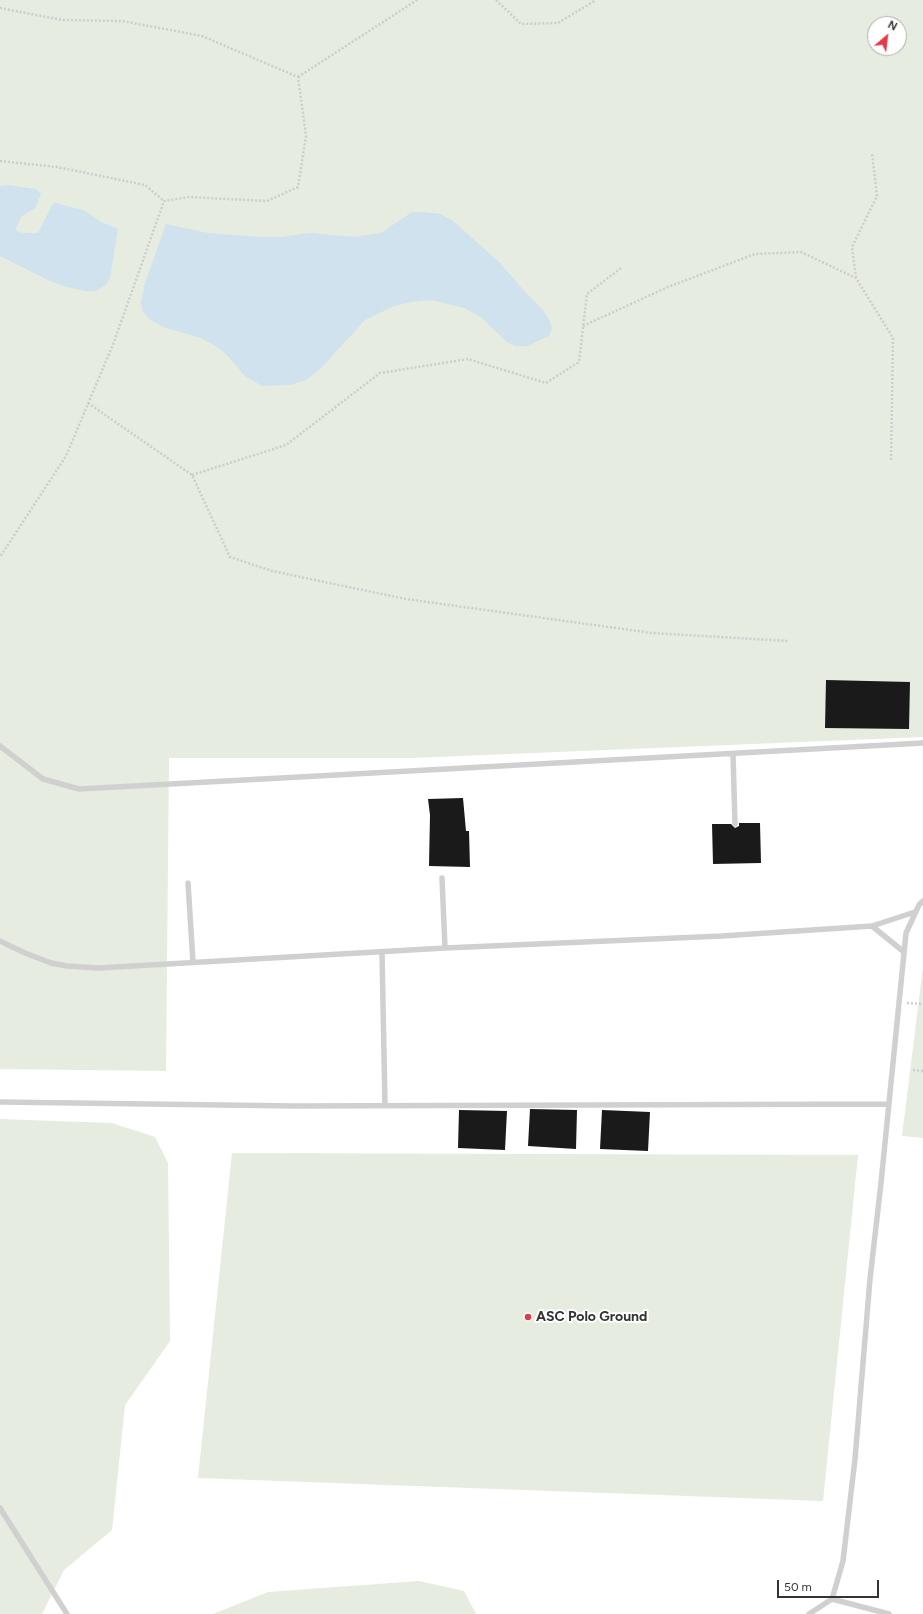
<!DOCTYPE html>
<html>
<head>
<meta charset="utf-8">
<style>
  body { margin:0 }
  #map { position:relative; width:923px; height:1614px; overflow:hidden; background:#fff; font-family:Figtree,sans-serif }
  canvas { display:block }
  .north { position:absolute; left:867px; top:16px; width:40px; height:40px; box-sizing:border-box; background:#fff; border:1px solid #adadad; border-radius:50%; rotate:28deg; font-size:11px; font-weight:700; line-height:16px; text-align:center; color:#333 }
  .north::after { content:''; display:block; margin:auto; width:14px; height:18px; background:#e63946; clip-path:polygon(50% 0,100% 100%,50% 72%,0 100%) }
  .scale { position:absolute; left:777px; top:1580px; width:102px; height:18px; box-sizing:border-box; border:2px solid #333; border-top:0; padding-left:5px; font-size:12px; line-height:14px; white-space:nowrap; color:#333; -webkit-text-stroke:3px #fff; paint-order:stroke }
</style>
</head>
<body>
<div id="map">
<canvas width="923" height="1614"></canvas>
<div class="north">N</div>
<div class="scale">50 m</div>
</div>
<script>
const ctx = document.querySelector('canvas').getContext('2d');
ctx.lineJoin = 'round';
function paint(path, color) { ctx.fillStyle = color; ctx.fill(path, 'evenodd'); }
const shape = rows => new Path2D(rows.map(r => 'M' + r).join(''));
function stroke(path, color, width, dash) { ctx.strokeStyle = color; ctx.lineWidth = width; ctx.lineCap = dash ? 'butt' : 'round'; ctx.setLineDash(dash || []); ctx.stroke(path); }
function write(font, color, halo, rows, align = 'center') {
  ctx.font = font + ' Figtree,sans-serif'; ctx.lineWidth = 4; ctx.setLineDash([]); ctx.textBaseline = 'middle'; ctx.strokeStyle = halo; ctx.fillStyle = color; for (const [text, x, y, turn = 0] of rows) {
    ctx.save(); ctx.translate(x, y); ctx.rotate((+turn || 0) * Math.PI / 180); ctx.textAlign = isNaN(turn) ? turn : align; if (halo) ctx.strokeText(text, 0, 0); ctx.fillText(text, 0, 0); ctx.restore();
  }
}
paint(shape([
  [0,0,923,0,923,737,411,758,169,758,166,1071,0,1069],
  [875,24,899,24,899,48,875,48],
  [923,967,923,1138,902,1136],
  [0,1119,112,1123,155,1137,168,1163,170,1341,125,1405,112,1530,64,1570,42,1614,0,1614],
  [232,1153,858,1155,823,1501,198,1478],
  [419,1581,464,1591,476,1614,213,1614,268,1592]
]), '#e6ecdf');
paint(shape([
  [8,185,36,189,41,194,35,208,22,216,15,230,23,233,38,233,52,205,55,203,85,211,101,222,118,229,110,278,106,285,96,291,85,291,67,287,50,281,0,256,0,186],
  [412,212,424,212,440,214,453,221,499,262,526,293,542,309,550,321,552,328,549,336,527,346,515,346,507,342,482,318,464,308,432,300,411,302,394,306,365,320,321,368,306,380,290,385,262,386,245,376,226,354,216,346,201,338,163,327,149,319,142,310,141,302,145,283,166,224,208,233,261,237,281,237,310,233,355,237,381,233]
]), '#cfe2ee');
paint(shape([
  [826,680,910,682,909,729,825,728],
  [463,798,466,831,469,831,470,867,429,866,430,815,428,799],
  [739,823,760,823,761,863,713,864,712,824,731,824,735,828,739,826],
  [530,1109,577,1110,576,1149,528,1146],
  [459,1110,507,1111,505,1150,458,1148],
  [602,1110,650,1112,648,1151,600,1149]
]), '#1a1a1a');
stroke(shape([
  [496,0,521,24,558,23,596,0],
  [0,8,62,20,122,21,202,36,298,77,306,136,298,187,267,201,189,197,164,201,114,342,66,456,0,557],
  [298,77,417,0],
  [0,161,57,167,145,185,164,201],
  [856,278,852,247,877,196,872,153],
  [583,326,668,287,755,254,801,252,856,278,893,338,891,462],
  [88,403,192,475,230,557,272,571,406,599,652,633,789,641],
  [192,475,286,445,380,373,468,359,546,383,579,362,587,294,621,268],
  [907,1003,923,1004],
  [913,1070,923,1071]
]), '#cdcdcd', 2.5, [2, 2]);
stroke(shape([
  [0,746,43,779,79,789,923,743],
  [733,754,735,824],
  [442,878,445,948],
  [188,883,193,962],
  [0,941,25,953,51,963,67,966,98,968,445,948,722,936,872,926],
  [904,952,872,926,915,912],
  [382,953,385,1105],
  [0,1102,295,1106,889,1104],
  [0,1508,67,1614],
  [832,1599,843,1561,855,1459,870,1279,881,1183,906,933,919,905,923,901],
  [809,1614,832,1599,889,1614]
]), '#d0d0d0', 5.5);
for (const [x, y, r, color] of [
  [528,1317,4,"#e63946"]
]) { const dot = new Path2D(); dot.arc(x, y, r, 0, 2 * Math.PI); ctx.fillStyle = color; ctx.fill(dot); stroke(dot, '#fff', 1.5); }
write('bold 14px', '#333', '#fff', [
  ["ASC Polo Ground",536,1317]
], 'left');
</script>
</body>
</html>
